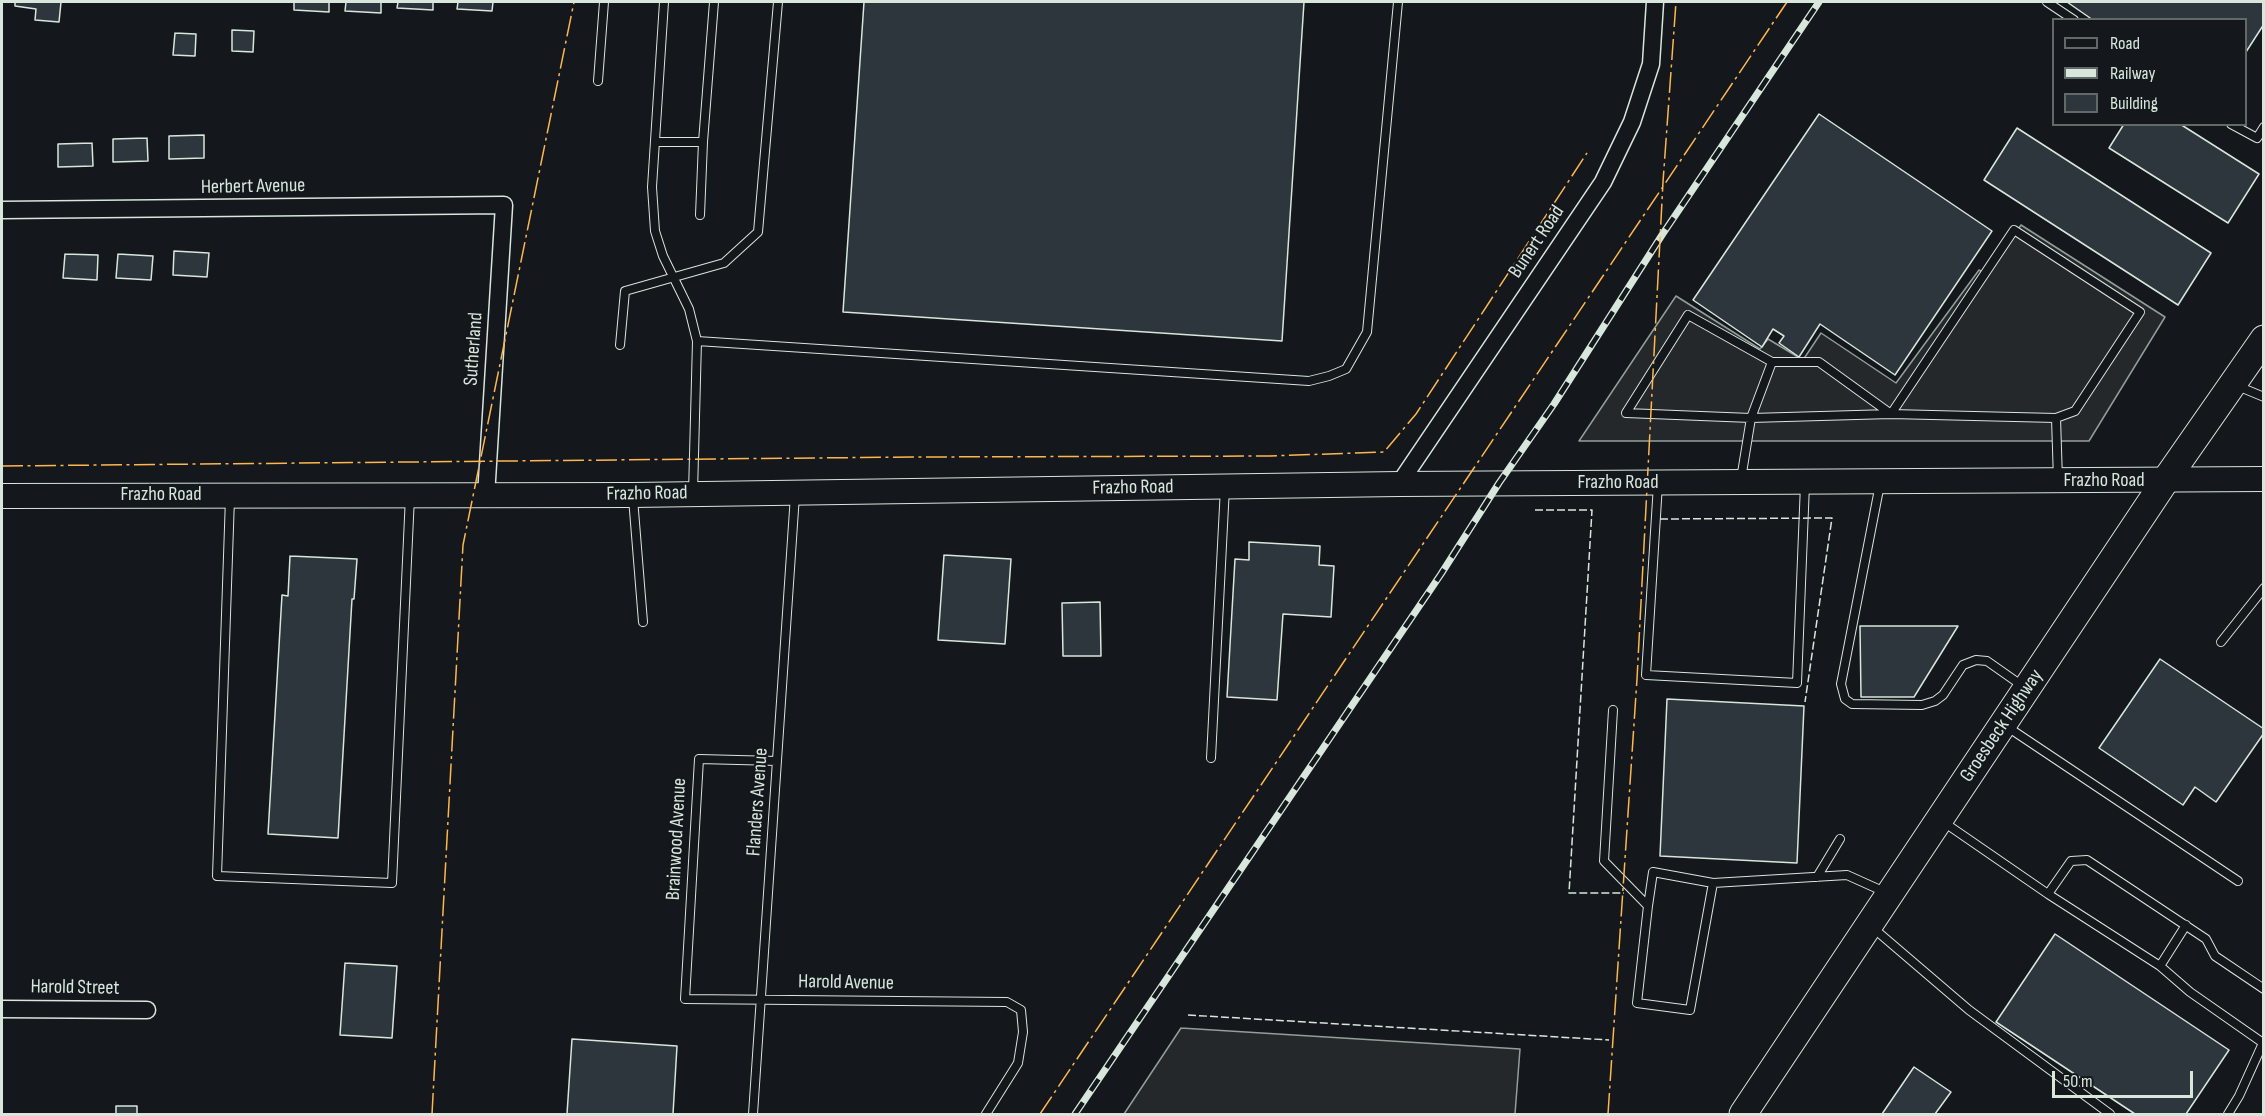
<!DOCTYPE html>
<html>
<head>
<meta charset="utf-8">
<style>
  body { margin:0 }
  #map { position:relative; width:2265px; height:1116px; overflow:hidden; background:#14181c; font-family:"Sofia Sans Condensed",sans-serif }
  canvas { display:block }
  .frame { position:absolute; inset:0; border:3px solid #d8e6dc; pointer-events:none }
  .legend { position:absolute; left:2052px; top:18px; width:195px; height:108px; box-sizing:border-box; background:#14181c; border:2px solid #626a69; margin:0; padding:8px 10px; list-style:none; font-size:18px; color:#d8e6dc }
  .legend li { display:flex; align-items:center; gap:12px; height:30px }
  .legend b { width:30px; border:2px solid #626a69 }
  .scale { position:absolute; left:2052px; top:1071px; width:141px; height:27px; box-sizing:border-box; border:3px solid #d8e6dc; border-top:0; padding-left:8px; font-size:18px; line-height:21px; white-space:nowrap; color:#d8e6dc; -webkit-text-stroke:4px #14181c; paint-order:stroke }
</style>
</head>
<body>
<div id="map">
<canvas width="2265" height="1116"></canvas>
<div class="frame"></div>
<ul class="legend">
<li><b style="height:8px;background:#14181c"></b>Road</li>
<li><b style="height:8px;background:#d8e6dc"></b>Railway</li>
<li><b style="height:16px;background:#2c363c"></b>Building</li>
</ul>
<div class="scale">50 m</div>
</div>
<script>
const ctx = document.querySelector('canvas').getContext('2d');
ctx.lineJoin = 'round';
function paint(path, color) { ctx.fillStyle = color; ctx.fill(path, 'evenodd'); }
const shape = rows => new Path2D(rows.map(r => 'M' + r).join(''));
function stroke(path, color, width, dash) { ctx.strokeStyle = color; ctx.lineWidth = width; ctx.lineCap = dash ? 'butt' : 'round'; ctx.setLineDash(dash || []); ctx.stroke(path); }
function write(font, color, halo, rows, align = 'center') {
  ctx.font = font + ' "Sofia Sans Condensed",sans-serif'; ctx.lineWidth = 4.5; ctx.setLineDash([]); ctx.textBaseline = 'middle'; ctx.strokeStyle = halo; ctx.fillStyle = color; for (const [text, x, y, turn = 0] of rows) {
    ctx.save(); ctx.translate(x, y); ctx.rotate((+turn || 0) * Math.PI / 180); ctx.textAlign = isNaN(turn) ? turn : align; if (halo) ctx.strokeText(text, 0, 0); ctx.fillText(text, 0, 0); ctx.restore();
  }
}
const parking = shape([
  [2021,225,2165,317,2089,441,1579,441,1676,296,1760,349,1768,339,1803,360,1821,333,1896,383,1979,270,1988,275,2021,225],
  [1181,1028,1520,1049,1515,1114,1124,1114,1181,1028]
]);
paint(parking, '#24282b');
stroke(parking, '#939e99', 1.5);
const building = shape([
  [15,2,61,2,59,22,35,20,36,9,15,6,15,2],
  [294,2,329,2,329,12,294,10,294,2],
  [346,2,381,2,381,13,345,11,346,2],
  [398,2,433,2,433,10,397,8,398,2],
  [458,2,493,2,492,11,457,9,458,2],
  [864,2,1304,2,1282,341,843,312,864,2],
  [2067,2,2264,2,2264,24,2246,52,2246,20,2093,20,2067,2],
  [232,30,254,31,253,52,232,51,232,30],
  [175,33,196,34,195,56,173,55,175,33],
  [1819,114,1992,231,1895,375,1820,324,1799,357,1779,343,1784,336,1773,329,1762,347,1693,300,1819,114],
  [2124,124,2180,124,2259,174,2228,223,2109,148,2124,124],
  [2017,128,2211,253,2178,305,1984,180,2017,128],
  [204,135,204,158,169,159,169,136,204,135],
  [147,138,148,161,113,162,113,139,147,138],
  [92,143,93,166,58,167,58,144,92,143],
  [174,251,209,253,207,277,173,275,174,251],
  [65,254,98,255,97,280,63,278,65,254],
  [118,254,153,256,151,280,116,278,118,254],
  [1249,542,1320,546,1319,565,1334,566,1331,617,1283,614,1277,700,1227,697,1235,559,1249,560,1249,542],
  [944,555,1011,559,1005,644,938,640,944,555],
  [290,556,357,559,354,599,352,599,338,838,268,834,282,595,288,596,290,556],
  [1100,602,1101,656,1063,656,1062,603,1100,602],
  [1860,626,1958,626,1914,697,1861,697,1860,626],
  [2160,659,2264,729,2264,733,2216,802,2195,787,2183,805,2099,748,2160,659],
  [1667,699,1804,706,1797,863,1660,856,1667,699],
  [2055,934,2229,1050,2186,1114,2135,1114,1996,1022,2055,934],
  [345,963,397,966,392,1038,340,1035,345,963],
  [572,1039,677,1046,673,1114,567,1114,572,1039],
  [1914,1067,1951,1092,1935,1114,1882,1114,1914,1067],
  [116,1106,137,1106,137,1114,116,1114,116,1106]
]);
paint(building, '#2c363c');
stroke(building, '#d8e6dc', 1.5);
const lane = shape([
  [664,2,652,187,655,231,663,256,689,309,697,341,693,493],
  [2047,2,2074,20],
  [598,81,604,2],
  [2231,124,2257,138,2264,127],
  [656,142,703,142,700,215],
  [703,142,714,2],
  [1688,315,1772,362,1751,418,1626,413,1688,315],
  [697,341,1309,381,1329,376,1346,369,1367,332,1398,2],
  [620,345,625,291,724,263,758,232,778,2],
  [1772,362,1819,362,1891,414,2014,230,2140,312,2075,411,2056,418],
  [2235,385,2264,397],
  [1741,479,1751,418,1891,414,2056,418,2058,480],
  [1658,484,1646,675,1797,683,1805,484],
  [1880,484,1841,684,1845,699,1852,704,1922,705,1935,701,1943,695,1963,665,1976,660,1987,661,2024,687],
  [230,498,217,876,392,883,410,496],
  [633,498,643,622],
  [2221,642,2264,588],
  [1613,710,1604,861,1648,906,1637,1003,1690,1010,1713,883],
  [2006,726,2238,881],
  [1211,758,1225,487],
  [777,761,699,759,685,999,1007,1002,1021,1010,1023,1032,1018,1063,986,1114],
  [1942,821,2048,894,2160,966,2190,992,2263,1043,2239,1096,2228,1114],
  [1817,877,1840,839],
  [2048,894,2071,861,2087,860,2206,939,2215,956,2264,989],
  [1648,906,1653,872,1713,883,1847,875,1887,893],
  [1872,927,1969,1010,2110,1114],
  [2160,966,2186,925],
  [753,1114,795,495]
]);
const street = shape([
  [2,210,504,205,486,496],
  [1399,484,1603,182,1632,122,1651,64,1655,2],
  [2,1009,147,1010]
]);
const secondary = shape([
  [2,496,633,495,1399,484,2264,479]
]);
const primary = shape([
  [1743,1114,2165,481,2264,339]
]);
stroke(lane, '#d8e6dc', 10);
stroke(street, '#d8e6dc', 19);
stroke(secondary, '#d8e6dc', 26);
stroke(primary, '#d8e6dc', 29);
stroke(lane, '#14181c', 8);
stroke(street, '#14181c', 16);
stroke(secondary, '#14181c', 24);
stroke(primary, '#14181c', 27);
const rail = shape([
  [1075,1114,1441,574,1499,483,1554,404,1662,235,1819,2]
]);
stroke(rail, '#d8e6dc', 7);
stroke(rail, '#14181c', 4.5, [14]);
stroke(shape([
  [1535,510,1592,510,1569,893,1624,893],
  [1660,519,1832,518,1805,702],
  [1188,1015,1609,1040]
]), '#d8e6dc', 1.5, [8, 3]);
stroke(shape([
  [2,466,912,457,1270,456,1384,452,1416,414,1587,153],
  [432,1114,463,545,574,2],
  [1040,1114,1787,2],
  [1608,1114,1637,679,1663,182,1676,2]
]), '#ffb74d', 1.5, [21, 4.5, 3, 4.5]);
write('20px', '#d8e6dc', '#14181c', [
  ["Herbert Avenue",253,187,-1],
  ["Bunert Road",1537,242,-56],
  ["Sutherland",474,349,-86],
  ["Frazho Road",2104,481],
  ["Frazho Road",1618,483],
  ["Frazho Road",1133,488,-1],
  ["Frazho Road",647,494,-1],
  ["Frazho Road",161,495],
  ["Groesbeck Highway",2002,726,-56],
  ["Flanders Avenue",758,802,-86],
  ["Brainwood Avenue",677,839,-87],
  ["Harold Avenue",846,983,1],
  ["Harold Street",75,988,1]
]);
</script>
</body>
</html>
